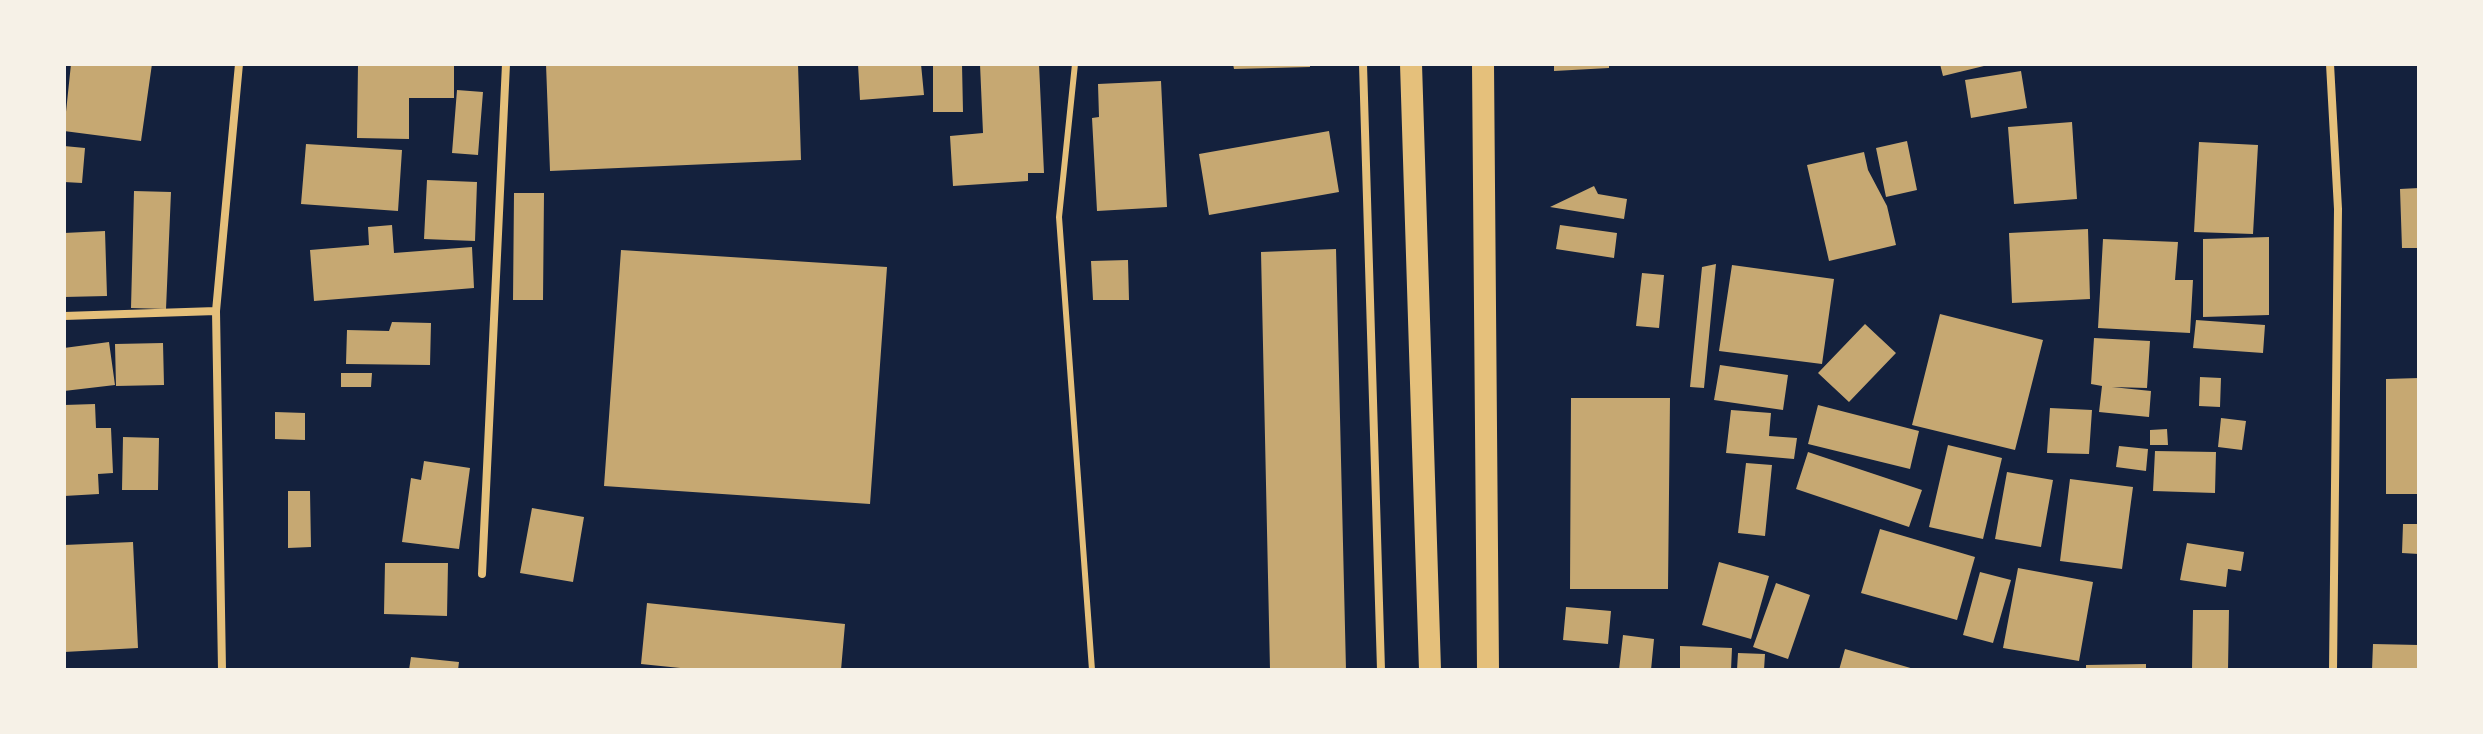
<!DOCTYPE html>
<html>
<head>
<meta charset="utf-8">
<style>
  body { margin:0 }
  #map { position:relative; width:2483px; height:734px; overflow:hidden; background:#14213d; font-family:Mulish,sans-serif }
  canvas { display:block }
  .frame { position:absolute; inset:0; border:66px solid #f6f1e7; pointer-events:none }
</style>
</head>
<body>
<div id="map">
<canvas width="2483" height="734"></canvas>
<div class="frame"></div>
</div>
<script>
const ctx = document.querySelector('canvas').getContext('2d');
ctx.lineJoin = 'round';
function paint(path, color) { ctx.fillStyle = color; ctx.fill(path, 'evenodd'); }
const shape = rows => new Path2D(rows.map(r => 'M' + r).join(''));
function stroke(path, color, width, dash) { ctx.strokeStyle = color; ctx.lineWidth = width; ctx.lineCap = dash ? 'butt' : 'round'; ctx.setLineDash(dash || []); ctx.stroke(path); }
paint(shape([
  [71,64,152,64,141,141,64,131],
  [358,64,454,64,454,98,409,98,409,139,357,138],
  [546,64,798,64,801,160,550,171],
  [858,64,921,64,924,95,860,100],
  [933,64,962,64,963,112,933,112],
  [980,64,1039,64,1044,173,1028,173,1028,181,953,186,950,136,983,133],
  [1233,64,1310,64,1310,67,1234,69],
  [1554,64,1609,64,1609,68,1554,71],
  [1940,64,1988,64,1988,65,1943,76],
  [2021,71,2027,108,1971,118,1965,80],
  [1161,81,1167,207,1097,211,1092,118,1099,117,1098,84],
  [457,90,483,92,478,155,452,153],
  [2072,122,2077,199,2014,204,2008,127],
  [1329,131,1339,192,1209,215,1199,154],
  [1907,141,1917,190,1886,197,1876,148],
  [2199,142,2258,145,2253,234,2194,232],
  [306,144,402,150,398,211,301,204],
  [64,146,85,148,82,183,64,182],
  [1864,152,1868,170,1887,206,1896,245,1829,261,1807,165],
  [427,180,477,182,475,241,424,239],
  [1594,186,1598,194,1627,199,1624,219,1550,207],
  [2419,188,2419,248,2402,248,2400,189],
  [134,191,171,192,166,309,131,308],
  [514,193,544,193,543,300,513,300],
  [392,225,394,253,472,247,474,288,314,301,310,250,369,245,368,227],
  [1560,225,1617,233,1614,258,1556,249],
  [2088,229,2090,299,2012,303,2009,233],
  [105,231,107,296,64,297,64,233],
  [2269,237,2269,315,2203,317,2203,239],
  [2103,239,2178,242,2175,280,2193,280,2190,333,2098,328],
  [1336,249,1346,670,1270,670,1261,252],
  [621,250,887,267,870,504,604,486],
  [1128,260,1129,300,1093,300,1091,261],
  [1716,264,1704,388,1690,387,1702,267],
  [1732,265,1834,279,1822,364,1719,351],
  [1642,273,1664,275,1659,328,1636,326],
  [1940,314,2043,340,2015,450,1912,425],
  [2196,320,2265,325,2263,353,2193,348],
  [392,322,431,323,430,365,346,364,347,330,389,331],
  [1865,324,1896,353,1849,402,1818,373],
  [2094,338,2150,341,2147,388,2112,387,2151,391,2149,417,2099,412,2102,386,2091,384],
  [109,342,115,385,64,391,64,348],
  [163,343,164,385,116,386,115,344],
  [1720,365,1788,375,1783,410,1714,400],
  [341,373,372,373,371,387,341,387],
  [2200,377,2221,378,2220,407,2199,406],
  [2419,378,2419,494,2386,494,2386,379],
  [1571,398,1670,398,1668,589,1570,589],
  [95,404,96,428,111,428,113,473,98,474,99,494,64,496,64,405],
  [1818,405,1919,431,1910,469,1808,444],
  [2050,408,2092,410,2089,454,2047,453],
  [1731,410,1771,413,1769,436,1797,438,1794,459,1726,453],
  [275,412,305,413,305,440,275,439],
  [2221,418,2246,421,2242,450,2218,447],
  [2167,429,2168,445,2150,445,2150,430],
  [123,437,159,438,158,490,122,490],
  [1948,445,2002,458,1983,539,1929,527],
  [2119,446,2148,449,2146,471,2116,467],
  [2155,451,2216,452,2215,493,2153,491],
  [1808,452,1922,490,1909,527,1796,489],
  [424,461,470,468,459,549,402,542,411,478,421,480],
  [1746,463,1772,465,1765,536,1738,533],
  [2007,472,2053,480,2041,547,1995,539],
  [2070,479,2133,487,2122,569,2060,561],
  [288,491,310,491,311,547,288,548],
  [532,508,584,517,573,582,520,573],
  [2403,524,2419,524,2419,554,2402,553],
  [1880,529,1975,557,1957,620,1861,593],
  [133,542,138,648,64,652,64,545],
  [2187,543,2244,552,2241,571,2228,569,2226,587,2180,580],
  [1719,562,1769,576,1751,639,1702,625],
  [385,563,448,563,447,616,384,614],
  [2018,568,2093,582,2079,661,2003,648],
  [1980,572,2011,580,1993,643,1963,635],
  [1776,583,1810,595,1788,659,1753,647],
  [647,603,845,624,841,670,700,670,641,664],
  [1566,607,1611,611,1608,644,1563,640],
  [2193,610,2229,610,2228,670,2192,670],
  [1623,635,1654,639,1651,670,1619,670],
  [2373,644,2419,645,2419,670,2372,670],
  [1680,646,1732,648,1731,670,1680,670],
  [1845,649,1914,669,1914,670,1839,670],
  [1738,653,1765,654,1764,670,1737,670],
  [411,657,459,662,458,670,409,670],
  [2146,664,2146,670,2086,670,2086,665]
]), '#c6a872');
stroke(shape([
  [1075,64,1059,217,1092,670]
]), '#e5c07b', 6);
stroke(shape([
  [1363,64,1381,670],
  [2330,64,2338,209,2333,670],
  [64,316,216,311],
  [482,574,506,64],
  [222,670,216,311,239,64]
]), '#e5c07b', 8);
stroke(shape([
  [1411,64,1430,670],
  [1483,64,1488,670]
]), '#e5c07b', 22);
</script>
</body>
</html>
